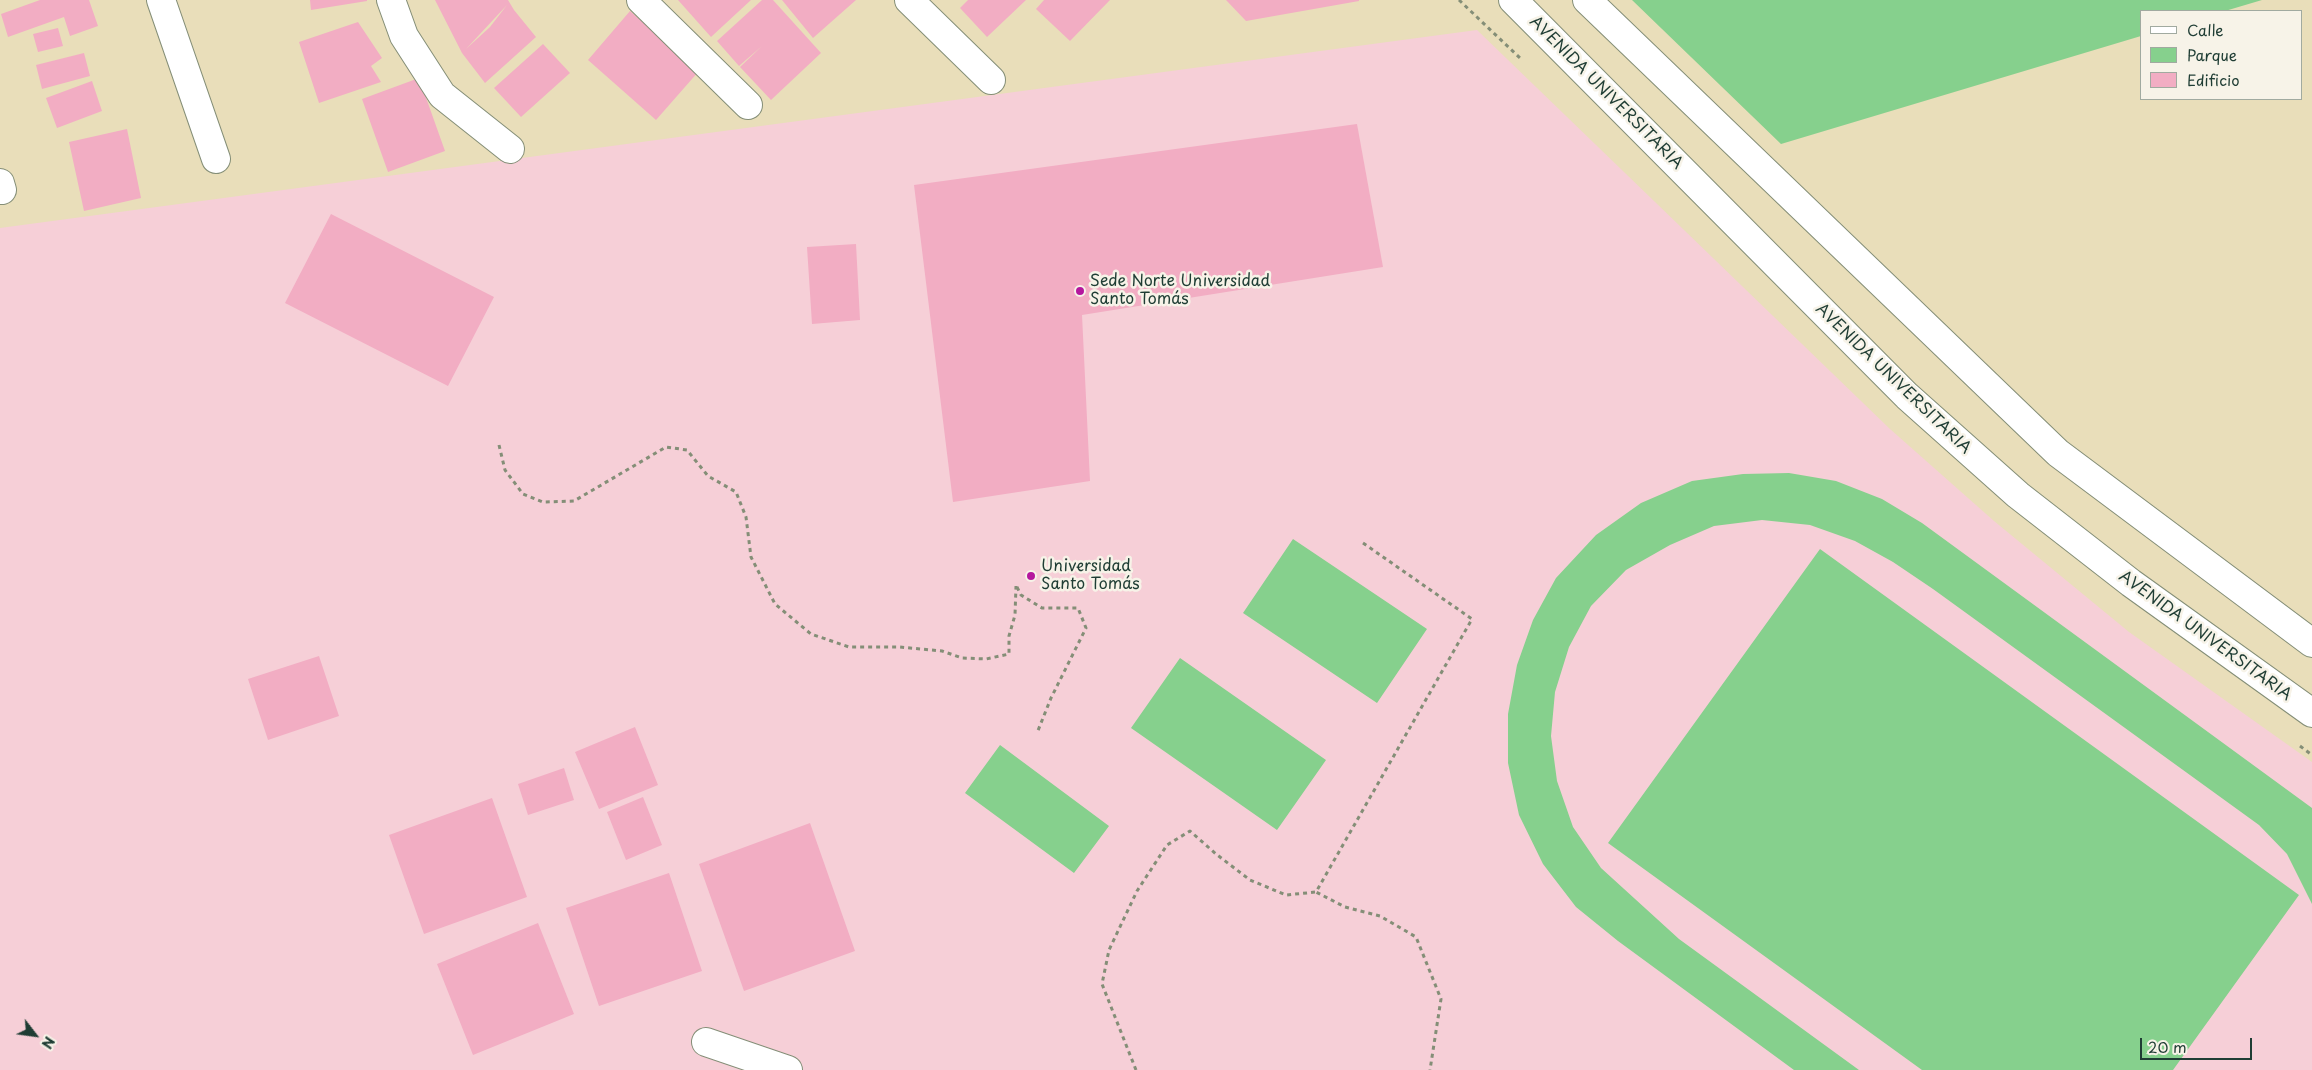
<!DOCTYPE html>
<html>
<head>
<meta charset="utf-8">
<style>
  body { margin:0 }
  #map { position:relative; width:2312px; height:1070px; overflow:hidden; background:#e9deba; font-family:"Playpen Sans",sans-serif }
  canvas { display:block }
  .legend { position:absolute; left:2140px; top:10px; width:162px; height:90px; box-sizing:border-box; background:#f7f3e8; border:1px solid #a1aaa0; margin:0; padding:6px 9px; list-style:none; font-size:15px; color:#1f3d34 }
  .legend li { display:flex; align-items:center; gap:10px; height:25px }
  .legend b { width:25px; border:1px solid #a1aaa0 }
  .north { position:absolute; left:10px; top:1010px; width:50px; height:50px; -webkit-text-stroke:4px #f7f3e8; paint-order:stroke; rotate:120deg; font-size:14px; font-weight:700; line-height:20px; text-align:center; color:#1f3d34 }
  .north::after { content:''; display:block; margin:auto; width:18px; height:22px; background:#1f3d34; clip-path:polygon(50% 0,100% 100%,50% 72%,0 100%) }
  .scale { position:absolute; left:2140px; top:1038px; width:112px; height:22px; box-sizing:border-box; border:2px solid #1f3d34; border-top:0; padding-left:6px; font-size:15px; line-height:18px; white-space:nowrap; color:#1f3d34; -webkit-text-stroke:4px #f7f3e8; paint-order:stroke }
</style>
</head>
<body>
<div id="map">
<canvas width="2312" height="1070"></canvas>
<ul class="legend">
<li><b style="height:6px;background:#fff"></b>Calle</li>
<li><b style="height:14px;background:#86d08d"></b>Parque</li>
<li><b style="height:14px;background:#f2adc3"></b>Edificio</li>
</ul>
<div class="north">N</div>
<div class="scale">20 m</div>
</div>
<script>
const ctx = document.querySelector('canvas').getContext('2d');
ctx.lineJoin = 'round';
function paint(path, color) { ctx.fillStyle = color; ctx.fill(path, 'evenodd'); }
const shape = rows => new Path2D(rows.map(r => 'M' + r).join(''));
function stroke(path, color, width, dash) { ctx.strokeStyle = color; ctx.lineWidth = width; ctx.lineCap = dash ? 'butt' : 'round'; ctx.setLineDash(dash || []); ctx.stroke(path); }
function write(font, color, halo, rows, align = 'center') {
  ctx.font = font + ' "Playpen Sans",sans-serif'; ctx.lineWidth = 5; ctx.setLineDash([]); ctx.textBaseline = 'middle'; ctx.strokeStyle = halo; ctx.fillStyle = color; for (const [text, x, y, turn = 0] of rows) {
    ctx.save(); ctx.translate(x, y); ctx.rotate((+turn || 0) * Math.PI / 180); ctx.textAlign = isNaN(turn) ? turn : align; if (halo) ctx.strokeText(text, 0, 0); ctx.fillText(text, 0, 0); ctx.restore();
  }
}
paint(shape([
  [1477,30,1890,429,1994,521,2129,632,2312,762,2312,1070,0,1070,0,228]
]), '#f6cfd7');
paint(shape([
  [1632,0,2262,0,2225,11,2141,11,2141,36,1781,144],
  [1789,473,1836,481,1882,499,1922,523,2312,808,2312,904,2287,854,2259,825,1933,589,1893,562,1855,541,1810,525,1762,520,1714,526,1670,545,1626,570,1591,606,1569,647,1555,692,1551,736,1557,781,1573,827,1601,868,1679,939,1859,1070,1794,1070,1618,941,1576,907,1543,864,1519,815,1508,763,1508,714,1517,665,1533,620,1556,578,1596,535,1641,503,1692,481,1743,474],
  [1293,539,1427,629,1377,703,1243,613],
  [1820,549,2299,895,2173,1070,1922,1070,1608,843],
  [1180,658,1326,760,1277,830,1131,728],
  [1000,745,1109,826,1074,873,965,793]
]), '#86d08d');
paint(shape([
  [40,0,89,0,98,26,70,36,64,17,8,37,1,14],
  [310,0,367,0,367,1,311,10],
  [435,0,508,0,514,10,536,37,485,83,462,53],
  [507,5,490,27,466,49],
  [678,0,751,0,711,37],
  [762,0,773,0,821,53,771,100,740,67,762,46,739,66,717,41],
  [782,0,856,0,813,38],
  [968,0,1026,0,987,37,960,8],
  [1044,0,1110,0,1070,41,1036,9],
  [1226,0,1359,0,1359,1,1246,21],
  [630,11,699,71,656,120,588,60],
  [358,22,382,58,371,66,381,82,319,103,299,42],
  [58,28,63,46,38,52,33,34],
  [543,44,570,73,521,117,494,88],
  [84,53,90,76,42,89,36,65],
  [419,78,445,151,388,172,362,99],
  [92,81,102,111,57,128,46,98],
  [1357,124,1383,267,1082,315,1090,481,953,502,914,185],
  [127,129,141,198,84,211,69,142],
  [331,214,494,297,448,386,285,303],
  [856,244,860,320,812,324,807,247],
  [319,656,339,716,268,740,248,679],
  [635,727,658,785,599,809,575,752],
  [564,768,574,800,528,815,518,784],
  [643,797,662,845,626,860,607,812],
  [492,798,527,897,424,934,389,835],
  [810,823,855,951,744,991,699,864],
  [669,873,702,971,599,1006,566,908],
  [538,923,574,1014,473,1055,437,964]
]), '#f2adc3');
const street = shape([
  [161,0,216,159],
  [391,0,404,36,442,95,510,149],
  [641,0,748,105],
  [909,0,991,80],
  [0,183,2,190],
  [706,1042,788,1070]
]);
const secondary = shape([
  [1513,0,1907,396,2018,495,2131,583,2312,713],
  [1587,0,2058,453,2312,643]
]);
stroke(street, '#848e77', 30);
stroke(secondary, '#848e77', 30);
stroke(shape([
  [1459,0,1520,58],
  [499,445,505,470,523,494,543,502,574,501,666,447,687,450,708,476,736,492,746,517,751,557,775,604,811,634,849,647,900,647,942,651,962,658,986,659,1009,654,1009,636,1015,615,1016,586],
  [1363,543,1472,619,1316,892,1345,907,1380,916,1416,937,1441,999,1430,1070],
  [1017,587,1021,595,1042,608,1078,608,1086,628,1051,698,1037,733],
  [2300,746,2312,755],
  [1136,1070,1102,984,1109,950,1137,891,1167,845,1190,831,1216,854,1250,880,1286,895,1316,892]
]), '#848e77', 3, [4, 4]);
stroke(street, '#fff', 28);
stroke(secondary, '#fff', 28);
for (const [x, y, r, color] of [
  [1080,291,5,"#b5179e"],
  [1031,576,5,"#b5179e"]
]) { const dot = new Path2D(); dot.arc(x, y, r, 0, 2 * Math.PI); ctx.fillStyle = color; ctx.fill(dot); stroke(dot, '#f7f3e8', 2); }
write('16px', '#1f3d34', '#f7f3e8', [
  ["AVENIDA UNIVERSITARIA",1606,93,45],
  ["AVENIDA UNIVERSITARIA",1893,379,44],
  ["AVENIDA UNIVERSITARIA",2205,636,36]
]);
write('16px', '#1f3d34', '#f7f3e8', [
  ["Sede Norte Universidad",1090,282],
  ["Santo Tomás",1090,300],
  ["Universidad",1041,567],
  ["Santo Tomás",1041,585]
], 'left');
</script>
</body>
</html>
